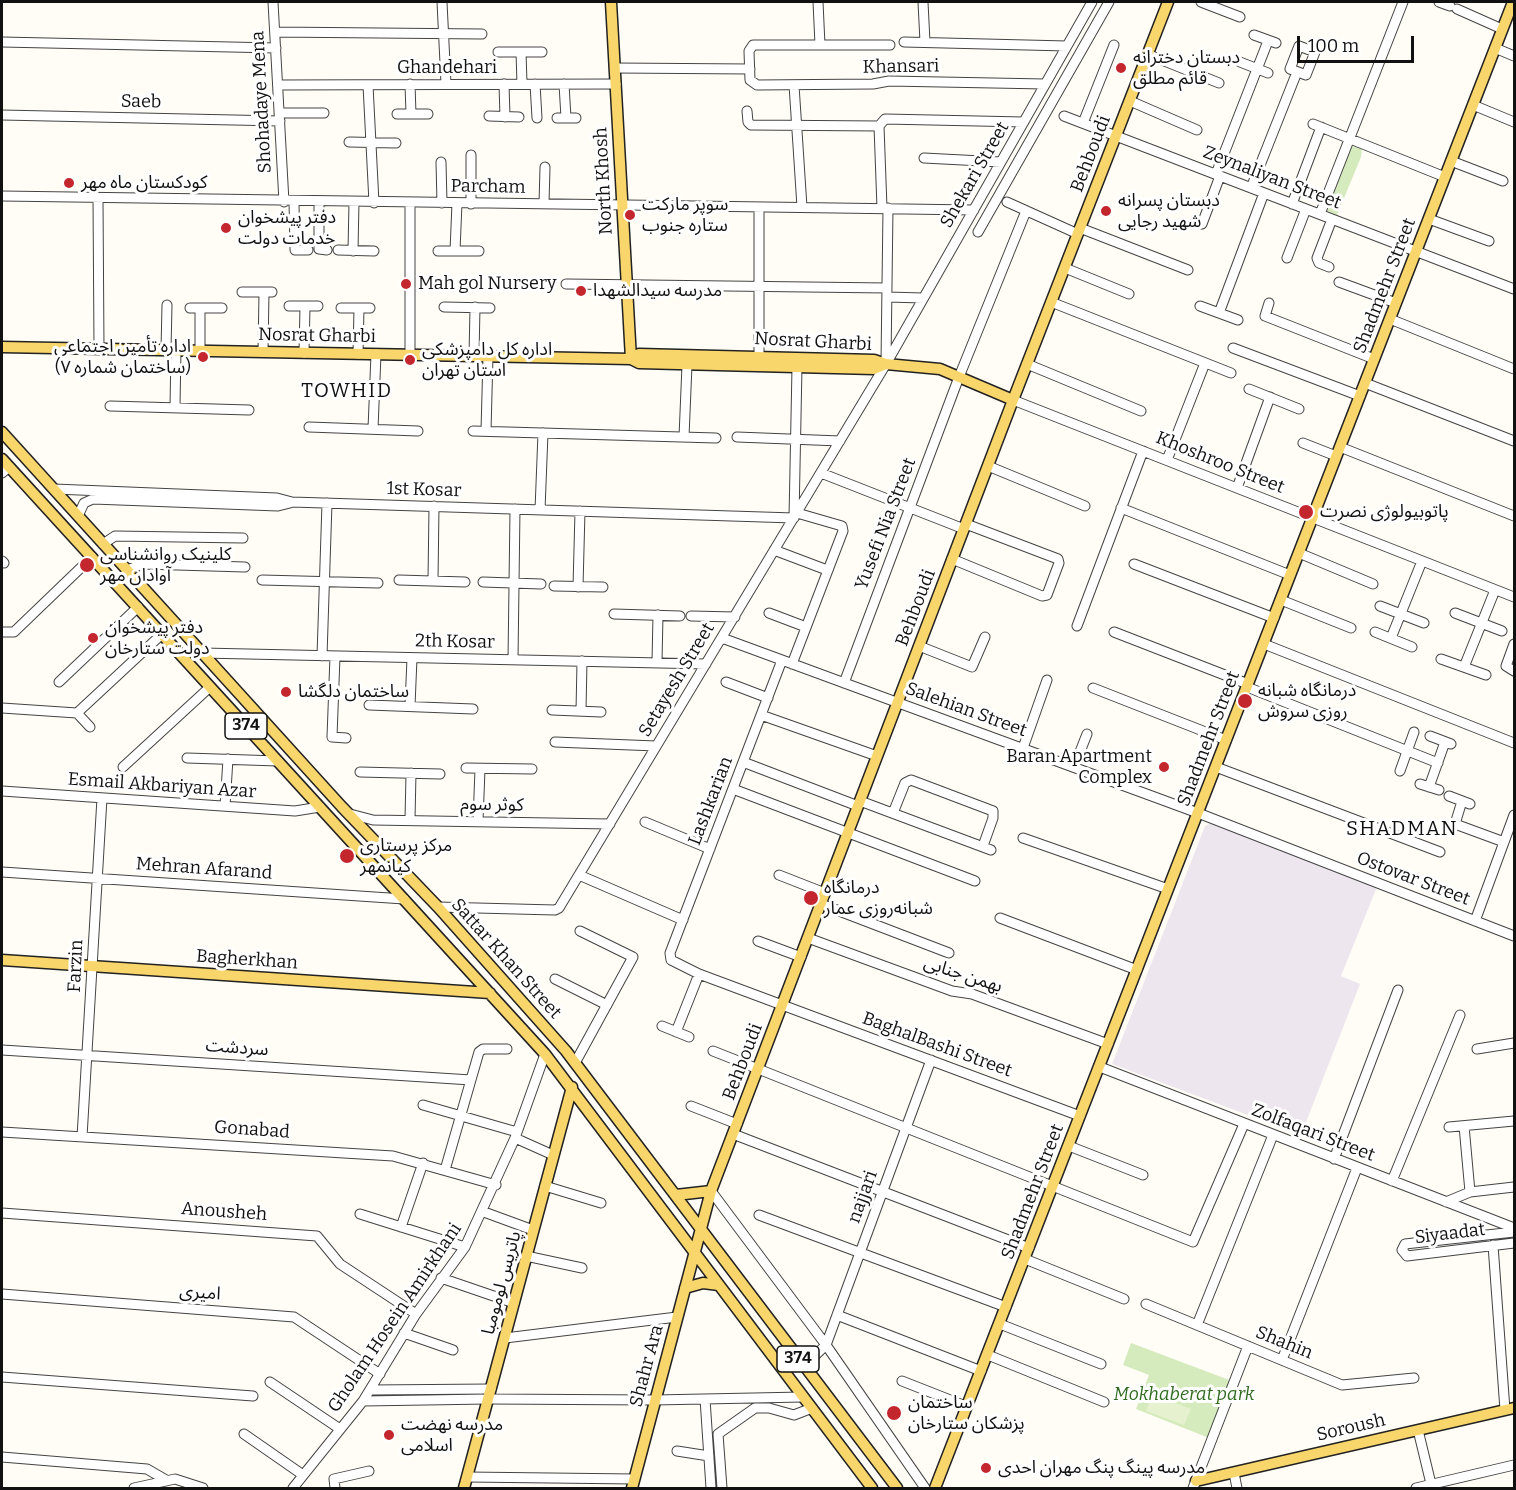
<!DOCTYPE html>
<html>
<head>
<meta charset="utf-8">
<style>
  body { margin:0 }
  #map { position:relative; width:1516px; height:1490px; overflow:hidden; background:#fffdf5; font-family:Bitter,serif }
  canvas { display:block }
  .frame { position:absolute; inset:0; border:3px solid #111; pointer-events:none }
  .scale { position:absolute; left:1297px; top:36px; width:117px; height:27px; box-sizing:border-box; border:3px solid #111; border-top:0; padding-left:8px; font-size:18px; line-height:21px; white-space:nowrap; color:#111; -webkit-text-stroke:4px #fff; paint-order:stroke }
</style>
</head>
<body>
<div id="map">
<canvas width="1516" height="1490"></canvas>
<div class="frame"></div>
<div class="scale">100 m</div>
</div>
<script>
const ctx = document.querySelector('canvas').getContext('2d');
ctx.lineJoin = 'round';
function paint(path, color) { ctx.fillStyle = color; ctx.fill(path, 'evenodd'); }
const shape = rows => new Path2D(rows.map(r => 'M' + r).join(''));
function stroke(path, color, width, dash) { ctx.strokeStyle = color; ctx.lineWidth = width; ctx.lineCap = dash ? 'butt' : 'round'; ctx.setLineDash(dash || []); ctx.stroke(path); }
function write(font, color, halo, rows, align = 'center') {
  ctx.font = font + ' Bitter,"Noto Sans Arabic",serif'; ctx.lineWidth = 6; ctx.setLineDash([]); ctx.textBaseline = 'middle'; ctx.strokeStyle = halo; ctx.fillStyle = color; for (const [text, x, y, turn = 0] of rows) {
    ctx.save(); ctx.translate(x, y); ctx.rotate((+turn || 0) * Math.PI / 180); ctx.textAlign = isNaN(turn) ? turn : align; if (halo) ctx.strokeText(text, 0, 0); ctx.fillText(text, 0, 0); ctx.restore();
  }
}
paint(shape([
  [1211,823,1377,887,1341,976,1360,984,1301,1135,1112,1064,1205,826]
]), '#eee6ef');
paint(shape([
  [1352,146,1362,149,1361,157,1337,215,1327,211],
  [1131,1343,1232,1381,1209,1438,1136,1409,1149,1375,1123,1365]
]), '#d5ebbd');
paint(shape([
  [1152,1394,1191,1409,1184,1425,1146,1411]
]), '#e6f2cf');
const minor = shape([
  [273,2,284,202],
  [442,2,446,84],
  [818,2,820,45],
  [923,2,925,42],
  [1201,2,1240,17],
  [1439,2,1450,6],
  [1457,9,1502,29],
  [275,32,482,34],
  [1254,35,1276,43],
  [2,42,276,48],
  [904,42,1067,46],
  [890,45,753,45,749,51,750,80,757,85,873,84,889,81,1045,84],
  [1299,46,1315,52,1306,75,1290,69,1299,46],
  [1495,48,1514,56],
  [498,52,542,52],
  [521,52,522,84],
  [1147,54,1219,83],
  [1240,62,1268,73],
  [615,68,750,69],
  [410,84,411,114],
  [504,84,505,117],
  [535,84,537,118],
  [564,84,566,118],
  [278,85,616,84],
  [368,85,374,203],
  [794,85,802,207],
  [1130,101,1197,130],
  [1473,105,1514,122],
  [747,111,748,122,751,125,879,126],
  [279,113,324,113],
  [397,114,428,114],
  [2,115,280,121],
  [489,116,519,117],
  [1064,116,1514,289],
  [557,118,576,118],
  [1083,123,1114,45],
  [1313,124,1445,177],
  [879,126,885,119,1024,122],
  [879,126,882,208],
  [349,142,396,143],
  [471,155,471,204],
  [924,158,1001,162],
  [1451,161,1503,181],
  [441,162,442,203],
  [1216,174,1268,41],
  [1251,188,1297,72],
  [2,196,974,210],
  [98,198,99,349],
  [294,202,295,250,308,250],
  [319,202,319,249,327,250],
  [1007,202,1078,234],
  [410,203,410,355],
  [544,204,545,167],
  [1292,204,1321,127],
  [759,207,759,356],
  [1320,214,1403,2],
  [1429,219,1489,241],
  [1202,224,1220,176],
  [1080,228,1188,270],
  [978,232,1109,2],
  [338,250,374,251],
  [353,251,354,202],
  [438,251,479,251],
  [455,251,457,203],
  [1287,258,1306,209],
  [1329,267,1319,263,1317,258,1332,219],
  [1065,268,1129,294],
  [1339,282,1396,303],
  [566,284,887,288],
  [242,292,272,292],
  [887,297,923,298],
  [1051,302,1231,373],
  [1269,303,1265,316,1374,359],
  [289,306,318,306],
  [1200,306,1238,320],
  [444,307,490,308],
  [190,308,222,308],
  [341,308,370,308],
  [1219,313,1264,193],
  [1390,319,1514,369],
  [1233,348,1360,396],
  [166,350,167,305],
  [200,351,200,308],
  [263,352,264,292],
  [304,353,305,306],
  [358,354,359,308],
  [474,356,475,307],
  [886,362,888,208],
  [1027,364,1141,411],
  [1365,383,1514,441],
  [1249,389,1299,409],
  [1013,400,1514,597],
  [110,406,249,410],
  [175,407,176,350],
  [309,427,418,431],
  [373,429,376,354],
  [473,431,716,438],
  [486,431,488,356],
  [684,437,687,365],
  [737,437,840,441],
  [1303,443,1336,456],
  [1340,447,1514,516],
  [1167,460,1205,363],
  [988,466,1085,506],
  [2,473,9,467],
  [821,473,964,529],
  [1237,488,1270,397],
  [54,489,277,498,292,502,794,518,797,367],
  [1121,508,1290,575],
  [540,510,543,433],
  [78,516,84,503,93,499,278,506,290,503],
  [103,544,115,536,243,538],
  [774,550,827,570],
  [1299,553,1373,584],
  [952,559,1042,596,1047,595,1059,563,1058,559,966,524],
  [2,561,4,563],
  [1134,564,1274,618],
  [127,570,143,564,245,567],
  [262,580,378,583],
  [399,580,465,582],
  [433,581,434,506],
  [483,582,541,584],
  [554,586,603,587],
  [578,587,580,511],
  [1281,600,1351,628],
  [1380,606,1424,623],
  [769,613,806,627],
  [1455,613,1502,631],
  [614,614,680,616],
  [691,616,735,617],
  [1077,626,1143,451],
  [2,632,14,632,92,557],
  [1114,632,1248,684],
  [1375,632,1412,647],
  [722,638,1198,813,1514,936],
  [1391,638,1422,561],
  [1264,644,1514,743],
  [1514,644,1506,666,1514,671],
  [919,646,972,667,985,637],
  [202,653,706,664],
  [322,656,327,503],
  [335,656,332,737,346,738],
  [1441,659,1486,675],
  [513,660,515,509],
  [782,660,670,953,671,960,699,974,1080,1116],
  [657,662,658,615],
  [792,664,843,531,842,526,797,513],
  [1464,667,1495,590],
  [59,682,138,607],
  [726,682,768,698],
  [844,683,959,377,1026,211],
  [1247,687,1438,763],
  [1093,688,1226,740],
  [369,705,473,709],
  [410,706,412,658],
  [2,708,77,713,162,634],
  [552,710,601,712],
  [581,711,582,661],
  [77,713,90,727],
  [761,715,877,756],
  [1430,736,1451,744],
  [555,742,656,746],
  [1023,748,1047,680],
  [187,758,278,761],
  [743,762,858,806],
  [123,767,210,687],
  [1074,767,1087,734],
  [1216,767,1440,852],
  [466,768,532,769],
  [1400,771,1414,732],
  [360,772,440,774],
  [1420,784,1439,790],
  [1429,787,1445,742],
  [733,789,975,881],
  [2,791,295,811,320,807],
  [1449,796,1470,804],
  [860,801,991,850],
  [1462,801,1455,824,1504,842],
  [225,806,228,759],
  [893,813,905,783,911,780,993,811,993,818,983,846],
  [350,814,373,820,610,824],
  [410,820,411,773],
  [478,821,480,769],
  [645,822,710,849],
  [1023,838,1168,889],
  [2,872,404,899],
  [579,875,683,920],
  [779,875,825,893],
  [821,904,949,953],
  [438,907,555,910,559,908,886,364,1092,2],
  [1000,918,1137,970],
  [1475,921,1514,815],
  [808,938,952,991,972,994,1108,1044],
  [758,941,801,957],
  [555,979,607,1005],
  [662,1026,689,1037],
  [676,1032,699,974],
  [1477,1049,1514,1043],
  [2,1050,471,1080],
  [713,1051,1193,1242,1244,1124],
  [575,1063,633,957,580,931],
  [1100,1067,1514,1228],
  [423,1105,517,1132],
  [691,1106,737,1124],
  [1464,1126,1470,1192],
  [1449,1127,1514,1121],
  [2,1132,393,1156,496,1185],
  [733,1134,1029,1248],
  [82,1137,102,798],
  [515,1138,553,1155],
  [1069,1146,1143,1175],
  [1334,1159,1398,990],
  [445,1170,479,1052,483,1049,507,1049],
  [1392,1181,1460,1015],
  [545,1186,601,1203],
  [711,1191,826,1345,925,1488],
  [1446,1202,1470,1192,1514,1187],
  [484,1212,533,1230],
  [2,1213,317,1236,340,1264,416,1314],
  [360,1214,465,1247],
  [759,1215,1006,1307],
  [401,1227,423,1163],
  [1514,1232,1405,1244,1402,1250,1407,1256,1514,1243],
  [1493,1245,1505,1410],
  [526,1256,582,1268],
  [1025,1259,1124,1299],
  [441,1278,514,1303],
  [2,1294,294,1317,380,1374],
  [1146,1304,1342,1385,1414,1378],
  [837,1315,981,1371],
  [1000,1324,1101,1364],
  [1197,1325,1273,1135],
  [404,1333,453,1350],
  [505,1338,677,1317],
  [988,1355,1104,1402],
  [1282,1360,1357,1168],
  [804,1366,826,1345,931,1060],
  [2,1377,253,1396],
  [902,1381,968,1407],
  [270,1382,340,1429],
  [370,1390,491,1389],
  [705,1399,711,1488],
  [363,1401,488,1399,654,1400,803,1397],
  [1418,1430,1432,1488],
  [244,1434,303,1475],
  [677,1451,709,1456],
  [2,1457,147,1469,166,1480],
  [1234,1473,1237,1488],
  [467,1477,634,1479],
  [134,1488,175,1479,203,1488],
  [293,1488,363,1401,416,1314,465,1247,515,1138,545,1054],
  [335,1488,334,1479,369,1471],
  [722,1488,718,1434,755,1408,769,1408,794,1415,812,1408],
  [1193,1488,1248,1346],
  [1416,1488,1514,1465]
]);
const major = shape([
  [611,2,631,359],
  [2,347,631,359,639,363,874,369,886,364],
  [631,359,639,354,874,360,886,364,940,369,1013,400],
  [2,432,342,807,438,907,566,1051,897,1488],
  [2,459,545,1054,872,1488],
  [2,960,490,993],
  [676,1195,711,1191],
  [685,1288,703,1283,719,1285],
  [1196,1481,1514,1408],
  [464,1488,572,1087],
  [632,1488,711,1191,1013,400,1168,2],
  [935,1488,1513,2]
]);
stroke(minor, '#444', 11);
stroke(major, '#222', 13);
stroke(minor, '#fff', 9);
stroke(major, '#f9d66b', 10);
for (const [x, y, r, color] of [
  [1121,68,6,"#c4262e"],
  [69,183,6,"#c4262e"],
  [1106,211,6,"#c4262e"],
  [630,215,6,"#c4262e"],
  [226,228,6,"#c4262e"],
  [406,284,6,"#c4262e"],
  [581,291,6,"#c4262e"],
  [203,357,6,"#c4262e"],
  [410,360,6,"#c4262e"],
  [1306,512,8,"#c4262e"],
  [87,565,8,"#c4262e"],
  [93,638,6,"#c4262e"],
  [286,692,6,"#c4262e"],
  [1245,701,8,"#c4262e"],
  [1164,767,6,"#c4262e"],
  [347,856,8,"#c4262e"],
  [811,898,8,"#c4262e"],
  [894,1413,8,"#c4262e"],
  [389,1435,6,"#c4262e"],
  [986,1468,6,"#c4262e"]
]) { const dot = new Path2D(); dot.arc(x, y, r, 0, 2 * Math.PI); ctx.fillStyle = color; ctx.fill(dot); stroke(dot, '#fff', 2); }
for (const [x, y, w] of [
  [246,726,42],
  [798,1359,42]
]) { const box = new Path2D(); box.roundRect(x - w / 2, y - 13, w, 26, 4.5); ctx.fillStyle = '#fff'; ctx.fill(box); stroke(box, '#111', 1.5); }
write('bold 16px', '#111', null, [
  ["374",246,726],
  ["374",798,1359]
]);
write('18px', '#111', '#fff', [
  ["دبستان دخترانه",1133,58],
  ["قائم مطلق",1133,79],
  ["کودکستان ماه مهر",81,183],
  ["دبستان پسرانه",1118,201],
  ["شهید رجایی",1118,222],
  ["سوپر مارکت",642,205],
  ["ستاره جنوب",642,226],
  ["دفتر پیشخوان",238,218],
  ["خدمات دولت",238,239],
  ["Mah gol Nursery",418,284],
  ["مدرسه سیدالشهدا",593,291],
  ["اداره تأمین اجتماعی",191,347,"right"],
  ["(ساختمان شماره ۷)",191,368,"right"],
  ["اداره کل دامپزشکی",422,350],
  ["استان تهران",422,371],
  ["پاتوبیولوژی نصرت",1320,512],
  ["کلینیک روانشناسی",100,555],
  ["آوادان مهر",100,576],
  ["دفتر پیشخوان",105,628],
  ["دولت ستارخان",105,649],
  ["درمانگاه شبانه",1258,691],
  ["روزی سروش",1258,712],
  ["ساختمان دلگشا",298,692],
  ["Baran Apartment",1152,757,"right"],
  ["Complex",1152,778,"right"],
  ["مرکز پرستاری",360,846],
  ["کیانمهر",360,867],
  ["درمانگاه",824,888],
  ["شبانه‌روزی عمار",824,909],
  ["ساختمان",908,1403],
  ["پزشکان ستارخان",908,1424],
  ["مدرسه نهضت",401,1425],
  ["اسلامی",401,1446],
  ["مدرسه پینگ پنگ مهران احدی",998,1468]
], 'left');
write('18px', '#111', '#fff', [
  ["Khansari",901,67,-1],
  ["Ghandehari",447,68],
  ["Saeb",141,102,1],
  ["Shohadaye Mena",262,102,-93],
  ["Behboudi",1091,154,-69],
  ["Shekari Street",975,175,-60],
  ["Zeynaliyan Street",1272,178,21],
  ["North Khosh",604,181,-93],
  ["Parcham",488,187,1],
  ["Shadmehr Street",1385,286,-69],
  ["Nosrat Gharbi",317,336,1],
  ["Nosrat Gharbi",813,342,3],
  ["Khoshroo Street",1220,463,22],
  ["1st Kosar",424,490,2],
  ["Yusefi Nia Street",886,524,-69],
  ["Behboudi",916,608,-69],
  ["2th Kosar",455,642,1],
  ["Setayesh Street",677,680,-59],
  ["Salehian Street",966,710,20],
  ["Shadmehr Street",1209,739,-69],
  ["Esmail Akbariyan Azar",162,786,4],
  ["Lashkarian",711,801,-69],
  ["کوثر سوم",492,805,1],
  ["Mehran Afarand",204,869,4],
  ["Ostovar Street",1413,879,21],
  ["Sattar Khan Street",506,959,48],
  ["Bagherkhan",247,960,4],
  ["Farzin",76,966,-87],
  ["بهمن جنابی",963,975,18],
  ["BaghalBashi Street",937,1045,20],
  ["سردشت",237,1048,4],
  ["Behboudi",743,1062,-69],
  ["Gonabad",252,1130,4],
  ["Zolfaqari Street",1313,1133,21],
  ["Shadmehr Street",1033,1192,-69],
  ["najjari",863,1197,-70],
  ["Anousheh",224,1212,4],
  ["Siyaadat",1450,1234,-7],
  ["پاتریس لومومبا",502,1283,-75],
  ["امیری",200,1293,4],
  ["Gholam Hosein Amirkhani",395,1318,-56],
  ["Shahin",1284,1343,22],
  ["Shahr Ara",647,1366,-75],
  ["Soroush",1351,1428,-13]
]);
write('italic 18px', '#2f6b1f', '#fff', [
  ["Mokhaberat park",1184,1395]
]);
ctx.letterSpacing = '1.5px';
write('20px', '#111', '#fff', [
  ["TOWHID",347,391],
  ["SHADMAN",1402,829]
]);
ctx.letterSpacing = '0px';
</script>
</body>
</html>
